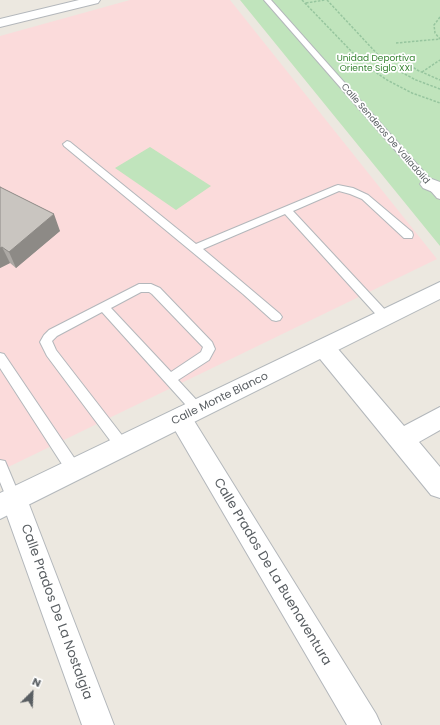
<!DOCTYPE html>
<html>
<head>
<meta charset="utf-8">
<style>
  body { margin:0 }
  #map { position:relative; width:440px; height:725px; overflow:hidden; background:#ece8e0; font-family:Poppins,sans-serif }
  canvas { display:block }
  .north { position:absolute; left:12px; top:673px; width:40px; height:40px; -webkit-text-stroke:3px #fff; paint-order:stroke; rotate:24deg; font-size:11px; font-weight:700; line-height:16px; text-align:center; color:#595e62 }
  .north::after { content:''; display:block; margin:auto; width:14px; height:18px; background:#595e62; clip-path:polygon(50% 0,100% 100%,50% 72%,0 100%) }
</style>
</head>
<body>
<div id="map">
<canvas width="440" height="725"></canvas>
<div class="north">N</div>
</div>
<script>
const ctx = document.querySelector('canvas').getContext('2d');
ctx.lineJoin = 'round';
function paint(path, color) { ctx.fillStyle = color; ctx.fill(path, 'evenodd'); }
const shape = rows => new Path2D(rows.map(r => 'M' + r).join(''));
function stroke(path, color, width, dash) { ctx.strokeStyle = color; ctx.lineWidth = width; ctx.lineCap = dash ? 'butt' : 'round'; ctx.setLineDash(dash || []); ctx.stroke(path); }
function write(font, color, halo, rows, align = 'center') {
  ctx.font = font + ' Poppins,sans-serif'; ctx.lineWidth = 3.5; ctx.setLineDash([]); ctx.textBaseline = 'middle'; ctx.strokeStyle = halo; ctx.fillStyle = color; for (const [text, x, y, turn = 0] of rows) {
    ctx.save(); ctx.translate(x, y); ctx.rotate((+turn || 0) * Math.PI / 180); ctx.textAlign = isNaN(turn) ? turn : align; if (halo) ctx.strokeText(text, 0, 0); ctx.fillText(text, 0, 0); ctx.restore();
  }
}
paint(shape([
  [130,0,230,0,437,259,0,471,0,36]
]), '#fbdbdb');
paint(shape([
  [240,0,440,0,440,246],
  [150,147,211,186,176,210,115,168]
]), '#c0e4bc');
const service = shape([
  [264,0,271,0,440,190,440,199,437,198,264,0],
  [67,141,70,142,196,244,335,186,338,185,353,188,368,195,412,232,413,235,412,238,404,238,362,199,350,194,339,191,293,211,389,314,391,317,389,320,385,321,381,320,285,214,203,249,280,314,282,317,280,320,276,321,272,320,243,294,64,146,63,144,67,141],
  [139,284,151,284,160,288,212,342,215,349,209,360,178,380,202,406,204,410,202,414,198,416,194,414,102,312,57,336,52,341,56,350,128,443,130,447,128,451,123,453,118,451,47,356,40,342,44,335,49,330,139,284],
  [141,292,149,292,152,294,203,347,201,352,171,372,111,308,141,292],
  [0,353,4,354,79,465,81,470,79,475,74,476,69,475,0,368,0,353],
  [0,460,5,461,21,499,19,504,14,506,9,504,0,482,0,460]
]);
const minor = shape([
  [79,0,100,0,98,3,0,27,0,19,79,0],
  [324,339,332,342,404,426,440,407,440,430,419,442,440,467,440,498,431,495,316,354,313,348,316,342,324,339],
  [180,407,188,411,376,714,381,725,347,725,172,425,168,418,172,411,180,407],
  [14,486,23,490,27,499,114,725,82,725,1,499,5,490,14,486]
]);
const secondary = shape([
  [429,178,440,182,440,195,423,188,420,184,423,180,429,178],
  [440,282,440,299,0,519,0,493,440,282]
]);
stroke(service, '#b3b7bb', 2);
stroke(minor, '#b3b7bb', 2);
stroke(secondary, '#b2b7bb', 2);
stroke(shape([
  [302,0,352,52,374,71,387,80,412,93,440,103],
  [327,0,381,58,399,71,416,80,440,89],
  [306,3,325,0],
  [440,17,434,25,435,33,440,39],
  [396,43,440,39],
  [394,54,417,70,440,80],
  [422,72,440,60]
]), '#96c59e', 1.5, [2.5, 1.5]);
paint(service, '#fff');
paint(minor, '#fff');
paint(secondary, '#fff');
paint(shape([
  [0,187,60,231,16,268,10,263,0,268]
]), '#ada9a5');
paint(shape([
  [54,214,60,231,16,268,9,252],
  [2,247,10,263,0,268,0,248]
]), '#8d8a86');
const building = shape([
  [0,187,54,214,9,252,2,247,0,248,0,187]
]);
paint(building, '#c9c5c0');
stroke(building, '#8d8a86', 1);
write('9px', '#398535', '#fff', [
  ["Unidad Deportiva",376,59],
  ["Oriente Siglo XXI",376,69]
]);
write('9px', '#595e62', '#fff', [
  ["Calle Senderos De Valladolid",385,134,49]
]);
write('11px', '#595e62', '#fff', [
  ["Calle Monte Blanco",220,399,-26]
]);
write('13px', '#595e62', '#fff', [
  ["Calle Prados De La Buenaventura",272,572,59],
  ["Calle Prados De La Nostalgia",56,612,70]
]);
</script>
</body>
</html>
